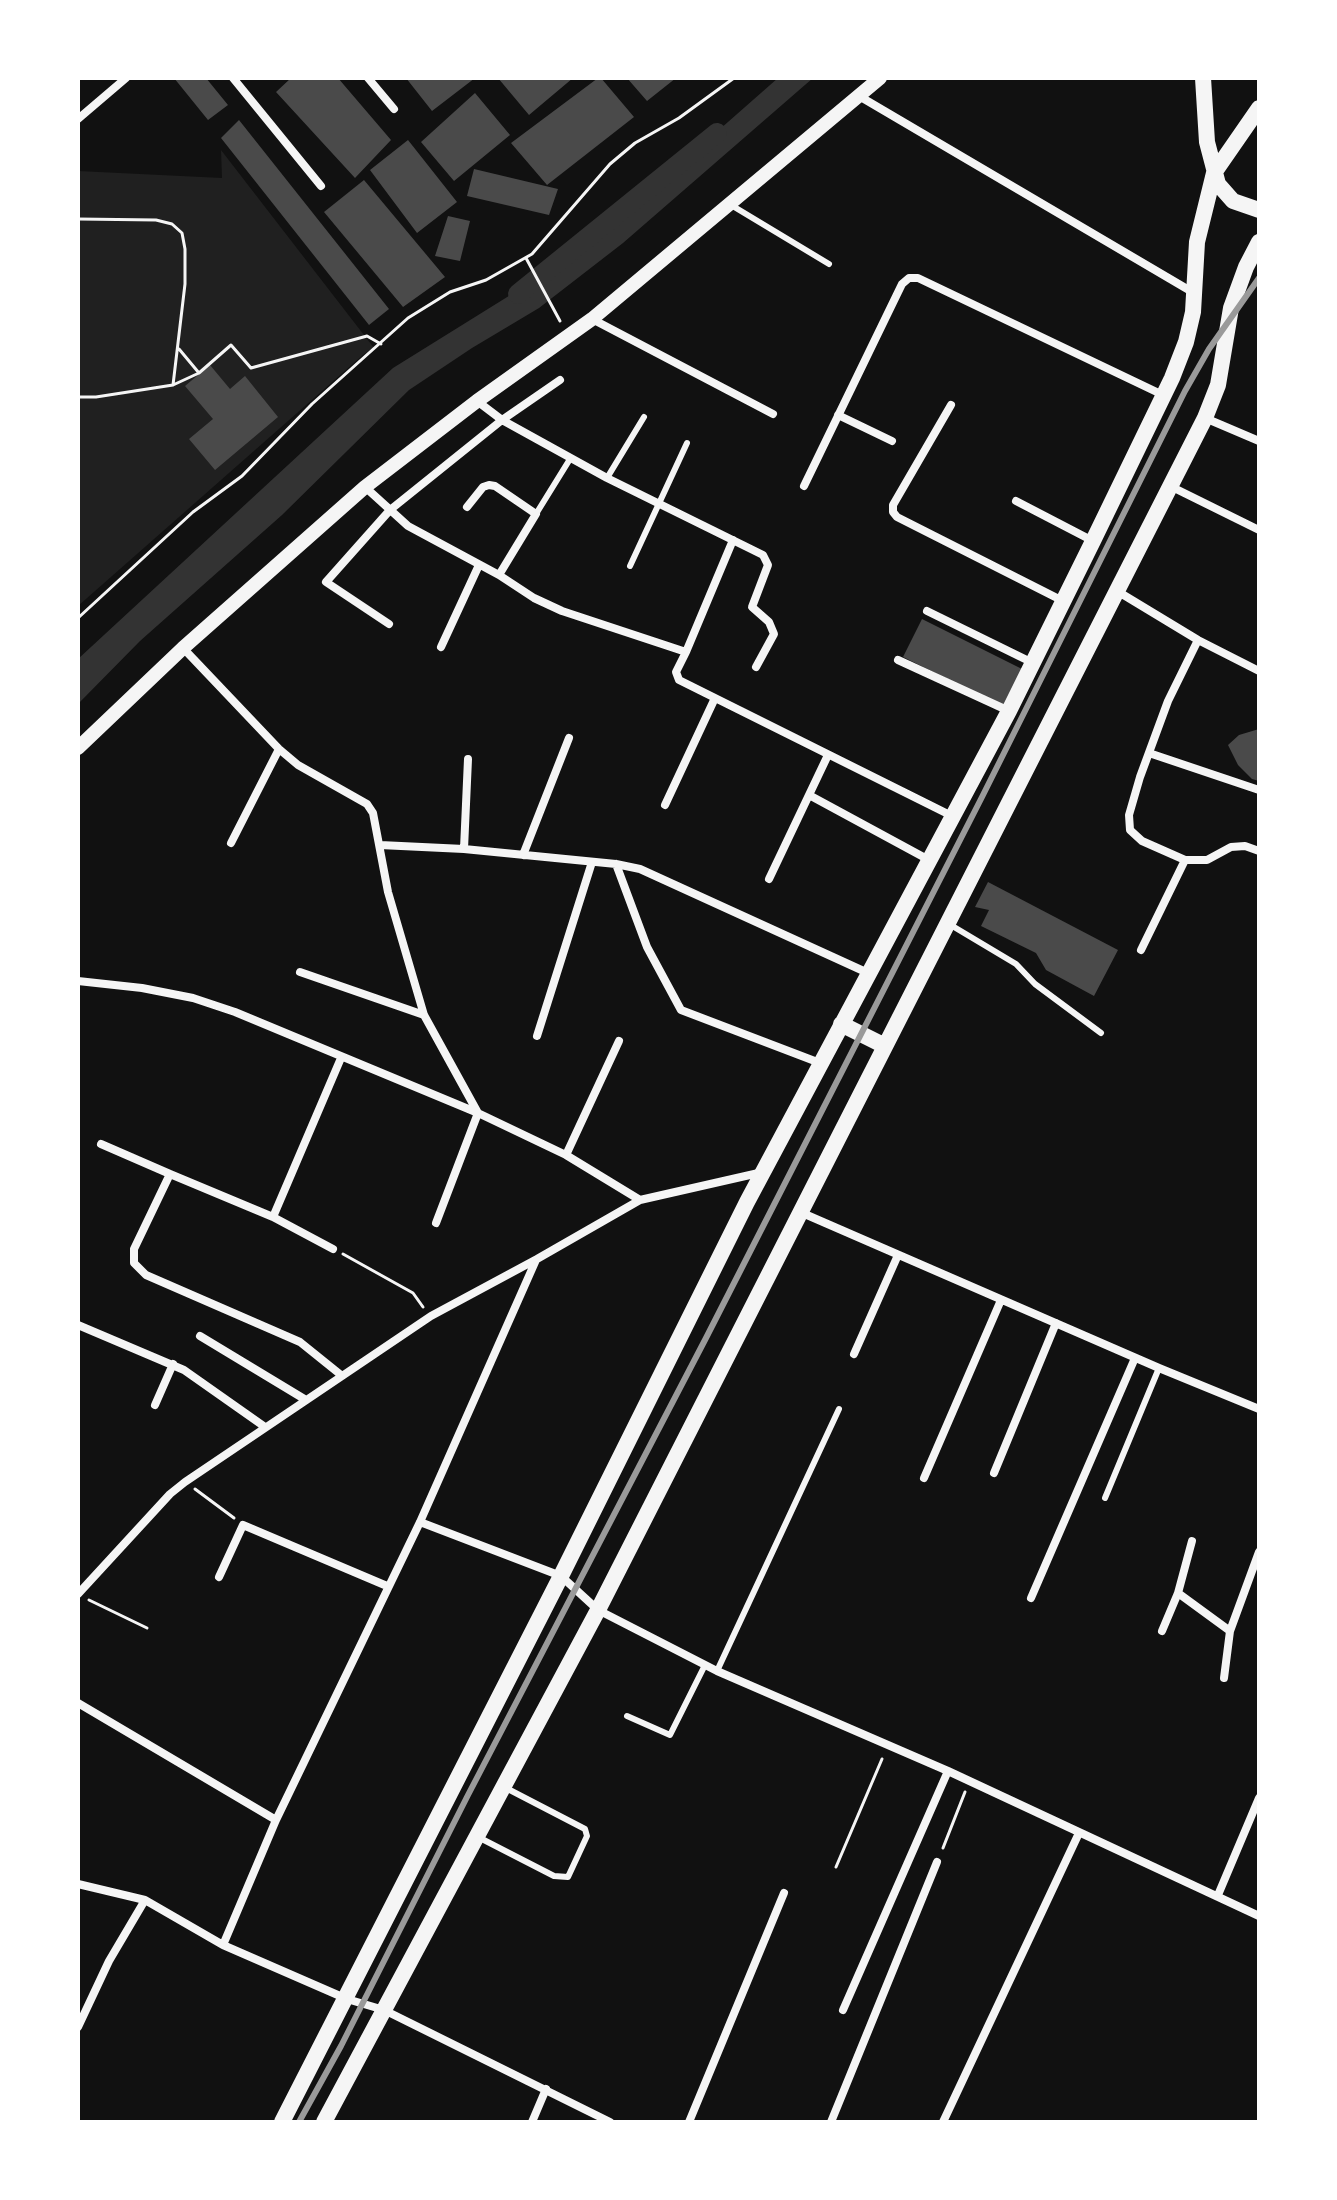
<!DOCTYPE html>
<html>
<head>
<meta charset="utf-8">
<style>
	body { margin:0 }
	#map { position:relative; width:1337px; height:2200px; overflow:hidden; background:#111; font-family:"Archivo Narrow",sans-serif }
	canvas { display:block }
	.frame { position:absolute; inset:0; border:80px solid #fff; pointer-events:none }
</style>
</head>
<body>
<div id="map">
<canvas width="1337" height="2200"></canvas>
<div class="frame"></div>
</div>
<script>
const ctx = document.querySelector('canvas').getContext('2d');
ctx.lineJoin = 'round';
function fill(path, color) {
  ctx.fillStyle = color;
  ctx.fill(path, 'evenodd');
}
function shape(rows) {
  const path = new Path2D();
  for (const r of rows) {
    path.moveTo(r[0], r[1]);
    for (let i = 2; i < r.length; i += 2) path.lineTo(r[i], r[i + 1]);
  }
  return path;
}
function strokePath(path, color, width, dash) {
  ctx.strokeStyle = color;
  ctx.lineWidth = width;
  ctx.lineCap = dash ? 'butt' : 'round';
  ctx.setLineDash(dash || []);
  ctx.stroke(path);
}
fill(shape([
	[221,150,374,348,364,354,78,606,78,171,222,178]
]), '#202020');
fill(shape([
	[778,78,813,78,623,243,539,308,472,348,409,390,282,515,140,641,78,704,78,659,393,368,549,271,612,224]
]), '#333');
strokePath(shape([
	[518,294,717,133]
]), '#333', 20);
fill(shape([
	[174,78,206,78,228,105,208,120],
	[291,78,338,78,391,140,355,178,276,92],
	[406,78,475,78,432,111],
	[498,78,573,78,529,115],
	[598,78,601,78,634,117,547,185,511,143],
	[627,78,676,78,647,101],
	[475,93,510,135,454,181,421,142],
	[239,120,389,309,369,325,221,138],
	[408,140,457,202,417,233,370,170],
	[474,169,558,189,549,215,467,196],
	[364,180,445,277,403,307,324,212],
	[448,216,470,221,460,261,435,256],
	[210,365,230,389,245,376,278,417,215,470,189,439,213,419,185,386],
	[922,619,1026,671,1007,708,903,657],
	[1259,729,1259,781,1252,779,1238,765,1228,745,1239,735],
	[988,882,1118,950,1094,996,1046,970,1036,953,981,926,989,910,975,907]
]), '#4a4a4a');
strokePath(shape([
	[78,219,156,220,172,224,182,233,185,249,185,284,173,385],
	[526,258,560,321],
	[179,349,199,373],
	[78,397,96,397,173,385,199,373,231,345,251,368,367,336,381,344],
	[78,618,193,512,242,476,312,404,408,318,450,292,486,280,532,254,610,164,635,143,679,118,734,78],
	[343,1254,413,1293,423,1307],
	[195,1489,234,1518],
	[89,1600,147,1628],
	[943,1848,965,1792],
	[836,1867,882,1759]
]), '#f5f5f5', 3);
strokePath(shape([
	[731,205,829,264],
	[607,478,644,417],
	[536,514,570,459],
	[630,566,687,443],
	[949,924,1016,964,1035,984,1101,1033],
	[1105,1498,1159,1368],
	[717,1671,839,1409],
	[627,1716,670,1735,705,1665],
	[478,1837,554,1876,568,1877,587,1836,585,1829,504,1787]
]), '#f5f5f5', 6);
strokePath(shape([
	[233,78,321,186],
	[368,78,394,109],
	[859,96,1194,293],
	[78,119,126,78],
	[592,319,773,414],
	[477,401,502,420,607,478,763,555,768,565,752,607,769,622,774,634,756,667],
	[951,405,893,505,893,512,897,517,1063,601],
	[838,415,892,441],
	[1205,418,1259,441],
	[804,486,902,284,909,278,918,278,1163,395],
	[1170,486,1259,530],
	[365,487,408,526,499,575,534,598,562,611,686,652,676,672,679,680,952,816],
	[1016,501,1093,541],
	[467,507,483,487,489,485,495,486,536,514,499,575],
	[1117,591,1198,640,1259,671],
	[927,611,1033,663],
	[389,624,326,582,390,510,502,420,560,380],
	[1198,640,1168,701,1140,777,1129,815,1130,830,1142,841,1185,860,1207,860,1231,847,1245,846,1259,851],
	[441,647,479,565],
	[183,648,279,749,298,765,367,804,373,813,388,892,424,1015,478,1113,436,1223],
	[686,652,733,540],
	[898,660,1009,711],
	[1149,753,1259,790],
	[809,795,929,860],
	[665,805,715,698],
	[231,843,279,749],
	[380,845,464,849,616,864,640,869,868,973],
	[464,849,468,759],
	[523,855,569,738],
	[616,864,647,947,681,1010,820,1063],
	[769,879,828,755],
	[1141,950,1185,860],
	[300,972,424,1015],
	[78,981,142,988,193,998,235,1012,478,1113,566,1155,640,1200],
	[537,1036,592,862],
	[101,1144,170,1174],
	[566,1155,619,1041],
	[800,1212,1159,1368,1259,1409],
	[273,1217,341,1058],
	[333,1249,273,1217,170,1174,134,1249,134,1263,146,1275,300,1342,341,1375],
	[78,1325,184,1370,265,1427],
	[200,1336,306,1400],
	[854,1354,898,1255],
	[155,1405,173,1364],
	[994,1473,1056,1323],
	[924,1478,1001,1300],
	[420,1522,561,1576,598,1610,717,1671,948,1771,1259,1916],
	[219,1577,243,1525,387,1586],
	[1178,1593,1230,1631],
	[78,1594,170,1494,185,1482,431,1316,537,1259,640,1200,763,1172],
	[1031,1598,1135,1358],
	[1162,1631,1178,1593,1192,1541],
	[1224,1678,1230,1631,1259,1552],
	[78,1703,276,1820],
	[78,1884,145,1900,223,1945,347,1999,384,2010,610,2122],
	[1218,1895,1259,1798],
	[223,1945,276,1820,420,1522,536,1260],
	[843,2010,948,1771],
	[78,2027,109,1961,145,1900],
	[532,2122,546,2089],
	[689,2122,784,1893],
	[831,2122,937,1862],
	[943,2122,1079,1833]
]), '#f5f5f5', 8);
strokePath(shape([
	[78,748,183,648,365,487,477,401,592,319,880,78]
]), '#f5f5f5', 14);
strokePath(shape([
	[1203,78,1207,142,1218,184,1233,201,1259,210],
	[841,1024,885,1046],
	[282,2122,561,1576,747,1202,1009,711,1093,541,1172,378,1186,342,1193,312,1197,242,1214,173,1259,108],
	[324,2122,598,1610,1205,418,1218,385,1231,308,1246,267,1259,242]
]), '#f5f5f5', 16);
strokePath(shape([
	[299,2122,341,2046,468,1795,706,1338,982,797,1185,391,1209,349,1259,278]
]), '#9a9a9a', 6);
</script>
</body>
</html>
